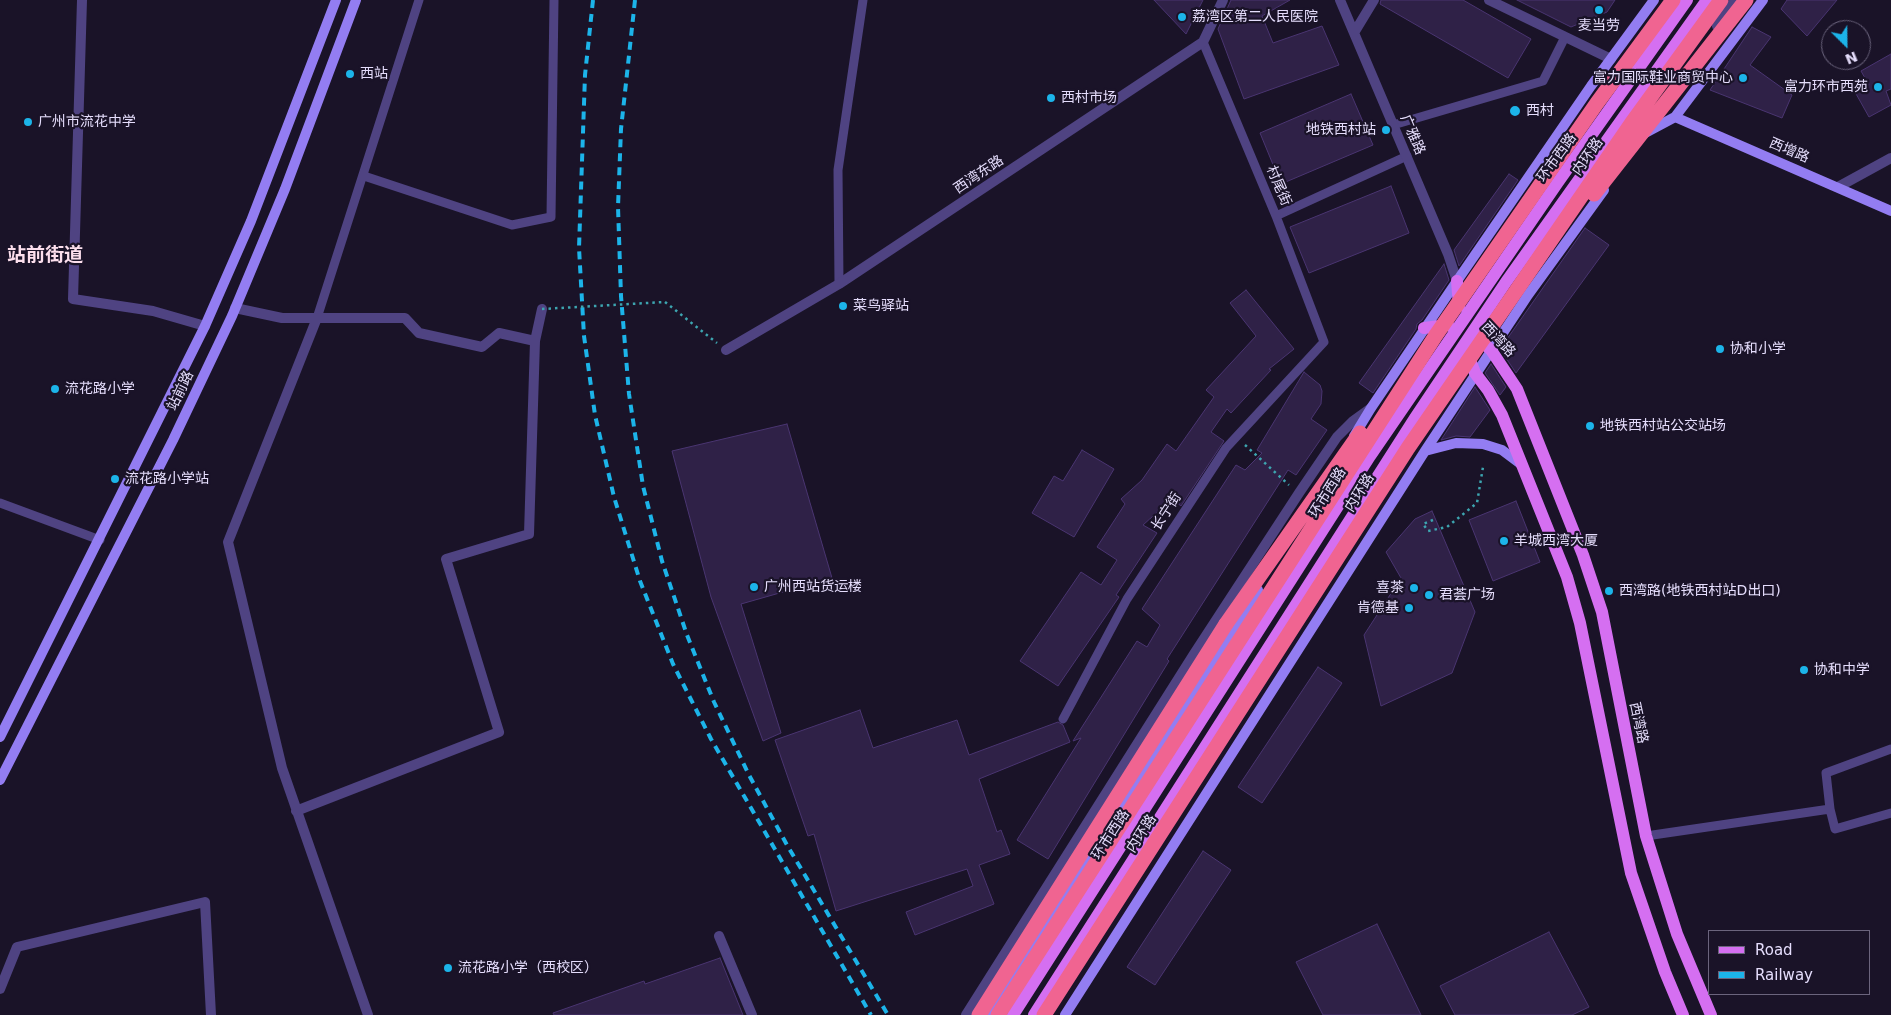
<!DOCTYPE html>
<html>
<head>
<meta charset="utf-8">
<style>
	body { margin:0 }
	#map { position:relative; width:1891px; height:1015px; overflow:hidden; background:#1a1328; font-family:"DejaVu Sans",sans-serif }
	canvas { display:block }
	.legend { position:absolute; left:1708px; top:930px; width:162px; height:65px; box-sizing:border-box; background:#1a1328; border:1px solid #6b647d; margin:0; padding:6px 9px; list-style:none; font-size:15px; color:#e5ddfc }
	.legend li { display:flex; align-items:center; gap:10px; height:25px }
	.legend b { width:25px; border:1px solid #6b647d }
	.north { position:absolute; left:1821px; top:20px; width:50px; height:50px; box-sizing:border-box; background:#1a1328; border:1px solid #6b647d; border-radius:50%; rotate:157deg; font-size:14px; font-weight:700; line-height:20px; text-align:center; color:#e5ddfc }
	.north::after { content:''; display:block; margin:auto; width:18px; height:22px; background:#1cb4e9; clip-path:polygon(50% 0,100% 100%,50% 72%,0 100%) }
</style>
</head>
<body>
<div id="map">
<canvas width="1891" height="1015"></canvas>
<ul class="legend">
<li><b style="height:6px;background:#d56ff1"></b>Road</li>
<li><b style="height:6px;background:#1cb4e9"></b>Railway</li>
</ul>
<div class="north">N</div>
</div>
<script>
const ctx = document.querySelector('canvas').getContext('2d');
ctx.lineJoin = 'round';
function fill(path, color) {
  ctx.fillStyle = color;
  ctx.fill(path, 'evenodd');
}
function shape(rows) {
  const path = new Path2D();
  for (const r of rows) {
    path.moveTo(r[0], r[1]);
    for (let i = 2; i < r.length; i += 2) path.lineTo(r[i], r[i + 1]);
  }
  return path;
}
function strokePath(path, color, width, dash) {
  ctx.strokeStyle = color;
  ctx.lineWidth = width;
  ctx.lineCap = dash ? 'butt' : 'round';
  ctx.setLineDash(dash || []);
  ctx.stroke(path);
}
function drawText(font, color, halo, rows, align = 'center') {
  ctx.font = font + ' "DejaVu Sans","Noto Sans SC",sans-serif';
  ctx.lineWidth = 4.5;
  ctx.setLineDash([]);
  ctx.textBaseline = 'middle';
  ctx.strokeStyle = halo;
  ctx.fillStyle = color;
  for (const [text, x, y, turn = 0] of rows) {
    ctx.save();
    ctx.translate(x, y);
    ctx.rotate((+turn || 0) * Math.PI / 180);
    ctx.textAlign = isNaN(turn) ? turn : align;
    if (halo) ctx.strokeText(text, 0, 0);
    ctx.fillText(text, 0, 0);
    ctx.restore();
  }
}
const building = shape([
	[1154,0,1203,0,1186,34,1154,0],
	[1231,0,1290,0,1262,16,1273,43,1322,26,1339,65,1244,99,1218,29,1231,0],
	[1381,0,1463,0,1531,39,1508,78,1380,4,1381,0],
	[1517,0,1615,0,1607,12,1571,27,1517,0],
	[1787,0,1837,0,1807,36,1781,9,1787,0],
	[1752,27,1771,37,1750,65,1792,95,1782,118,1710,90,1752,27],
	[1891,54,1891,89,1886,91,1891,105,1869,117,1855,92,1869,85,1861,71,1891,54],
	[1351,94,1373,145,1281,184,1260,133,1351,94],
	[1509,174,1518,180,1459,266,1454,250,1509,174],
	[1391,186,1409,233,1309,273,1290,227,1391,186],
	[1585,228,1609,245,1516,373,1500,349,1585,228],
	[1444,264,1449,280,1422,320,1417,324,1416,329,1373,393,1359,383,1444,264],
	[1246,290,1294,349,1269,369,1271,370,1231,413,1227,409,1211,432,1224,441,1181,506,1172,499,1143,525,1157,533,1116,595,1119,597,1058,686,1020,661,1081,572,1101,585,1117,560,1097,547,1125,504,1121,499,1142,480,1167,444,1176,451,1214,397,1206,390,1256,336,1230,303,1246,290],
	[1491,364,1506,387,1500,395,1485,373,1491,364],
	[1304,372,1320,385,1322,391,1321,404,1311,419,1327,430,1296,475,1288,470,1167,659,1169,661,1048,859,1017,840,1081,738,1073,741,1137,641,1147,647,1160,625,1142,609,1236,465,1245,470,1262,453,1257,450,1304,372],
	[1475,387,1490,410,1470,437,1456,436,1441,440,1475,387],
	[787,424,832,578,741,604,781,733,763,741,711,597,672,451,787,424],
	[1082,450,1114,469,1074,537,1032,513,1054,476,1063,481,1082,450],
	[1516,501,1540,562,1493,581,1469,520,1516,501],
	[1432,511,1475,612,1452,673,1381,706,1364,635,1401,578,1386,552,1415,519,1432,511],
	[1318,667,1342,683,1262,803,1238,787,1318,667],
	[860,710,873,748,957,720,969,755,1058,722,1063,725,1070,742,979,779,997,832,1001,830,1010,854,979,865,994,904,915,935,906,912,973,886,967,869,836,911,814,834,808,836,775,740,860,710],
	[1203,851,1231,870,1155,985,1127,967,1203,851],
	[1377,924,1421,1015,1323,1015,1296,962,1377,924],
	[1549,932,1589,1007,1572,1015,1455,1015,1440,986,1549,932],
	[720,958,743,1015,554,1015,553,1013,644,981,645,984,720,958]
]);
fill(building, '#2f2147');
strokePath(building, '#4a3571', 1);
strokePath(shape([
	[665,302,717,343],
	[1245,445,1289,485],
	[1433,520,1423,524,1428,531,1447,527,1477,503,1483,467]
]), '#3da5b0', 2.5, [2.5, 4]);
strokePath(shape([
	[1393,125,1543,81,1565,37],
	[364,176,512,225,551,217,554,0],
	[1276,216,1407,156],
	[839,284,838,170,863,0],
	[317,318,419,0],
	[0,503,100,540],
	[1063,719,1127,599,1226,448,1324,342,1276,216,1203,42],
	[1830,809,1826,773,1891,749],
	[1646,836,1830,809,1835,829,1891,813]
]), '#4f4382', 9);
strokePath(shape([
	[82,0,73,299,153,311,205,326],
	[1340,0,1448,254,1457,281],
	[1489,0,1611,59],
	[1717,26,1735,0],
	[1354,33,1374,0],
	[1838,187,1891,158],
	[235,308,282,318,405,318,419,333,482,347,499,333,535,341,542,309],
	[317,318,228,542,282,768,368,1015],
	[726,350,839,284,1203,42,1223,0],
	[296,811,499,732,446,559,529,534,535,341],
	[719,936,752,1015],
	[0,989,17,947,205,902,211,1015],
	[966,1015,1194,654,1299,493,1337,437,1353,421,1371,408]
]), '#4f4382', 10);
strokePath(shape([
	[1675,117,1891,211],
	[1645,133,1675,117,1763,0],
	[1354,436,1371,408,1457,281,1591,86,1654,0],
	[1425,451,1456,443,1483,444,1502,450,1522,465],
	[0,737,205,326,251,221,336,0],
	[0,780,173,440,232,316,285,189,356,0],
	[988,1015,1258,590],
	[1065,1015,1425,451,1528,295,1604,190]
]), '#937df2', 10);
strokePath(shape([
	[1457,281,1459,306],
	[1424,328,1448,325],
	[1474,335,1491,350,1517,389,1583,555,1602,612,1646,836,1677,934,1711,1015],
	[1467,352,1475,373,1488,390,1502,415,1567,577,1580,623,1631,873,1665,972,1683,1015],
	[1013,1015,1370,456,1558,182,1687,0],
	[1034,1015,1415,418,1506,282,1707,0]
]), '#d56ff1', 12);
strokePath(shape([
	[979,1015,1226,624]
]), '#f06491', 15);
strokePath(shape([
	[593,0,585,75,579,248,584,336,595,415,614,497,640,581,673,664,711,739,871,1015],
	[635,0,621,129,618,207,621,296,629,394,643,486,662,561,687,635,714,702,749,775,787,845,888,1015]
]), '#1cb4e9', 4, [8, 6]);
strokePath(shape([
	[542,309,665,302]
]), '#3da5b0', 2.5, [2.5, 4]);
strokePath(shape([
	[1594,194,1746,0],
	[1226,624,1360,433],
	[998,1015,1436,335,1597,103,1673,0],
	[1044,1015,1408,448,1631,124,1721,0]
]), '#f06491', 15);
for (const [x, y, r, color] of [
	[1599,10,5,"#1cb4e9"],
	[1182,17,5,"#1cb4e9"],
	[350,74,5,"#1cb4e9"],
	[1743,78,5,"#1cb4e9"],
	[1878,87,5,"#1cb4e9"],
	[1051,98,5,"#1cb4e9"],
	[1515,111,6,"#1cb4e9"],
	[28,122,5,"#1cb4e9"],
	[1386,130,5,"#1cb4e9"],
	[843,306,5,"#1cb4e9"],
	[1720,349,5,"#1cb4e9"],
	[55,389,5,"#1cb4e9"],
	[1590,426,5,"#1cb4e9"],
	[115,479,5,"#1cb4e9"],
	[1504,541,5,"#1cb4e9"],
	[754,587,5,"#1cb4e9"],
	[1414,588,5,"#1cb4e9"],
	[1609,591,5,"#1cb4e9"],
	[1429,595,5,"#1cb4e9"],
	[1409,608,5,"#1cb4e9"],
	[1804,670,5,"#1cb4e9"],
	[448,968,5,"#1cb4e9"]
]) {
  const dot = new Path2D();
  dot.arc(x, y, r, 0, 2 * Math.PI);
  ctx.fillStyle = color;
  ctx.fill(dot);
  strokePath(dot, '#1a1328', 2);
}
drawText('14px', '#e5ddfc', '#1a1328', [
	["荔湾区第二人民医院",1192,17],
	["麦当劳",1599,26,"center"],
	["西站",360,74],
	["富力国际鞋业商贸中心",1733,78,"right"],
	["富力环市西苑",1868,87,"right"],
	["西村市场",1061,98],
	["西村",1526,111],
	["广州市流花中学",38,122],
	["地铁西村站",1376,130,"right"],
	["菜鸟驿站",853,306],
	["协和小学",1730,349],
	["流花路小学",65,389],
	["地铁西村站公交站场",1600,426],
	["流花路小学站",125,479],
	["羊城西湾大厦",1514,541],
	["广州西站货运楼",764,587],
	["喜茶",1404,588,"right"],
	["西湾路(地铁西村站D出口)",1619,591],
	["君荟广场",1439,595],
	["肯德基",1399,608,"right"],
	["协和中学",1814,670],
	["流花路小学（西校区）",458,968]
], 'left');
drawText('14px', '#e5ddfc', '#1a1328', [
	["广雅路",1412,135,67],
	["西增路",1789,151,23],
	["内环路",1588,157,-55],
	["环市西路",1557,158,-54],
	["西湾东路",979,175,-34],
	["村尾街",1278,186,67],
	["西湾路",1498,340,47],
	["站前路",181,391,-64],
	["环市西路",1328,493,-58],
	["内环路",1360,493,-58],
	["长宁街",1167,512,-57],
	["西湾路",1638,723,78],
	["内环路",1142,834,-57],
	["环市西路",1111,835,-57]
]);
drawText('bold 19px', '#fcdfed', '#1a1328', [
	["站前街道",45,256]
]);
</script>
</body>
</html>
